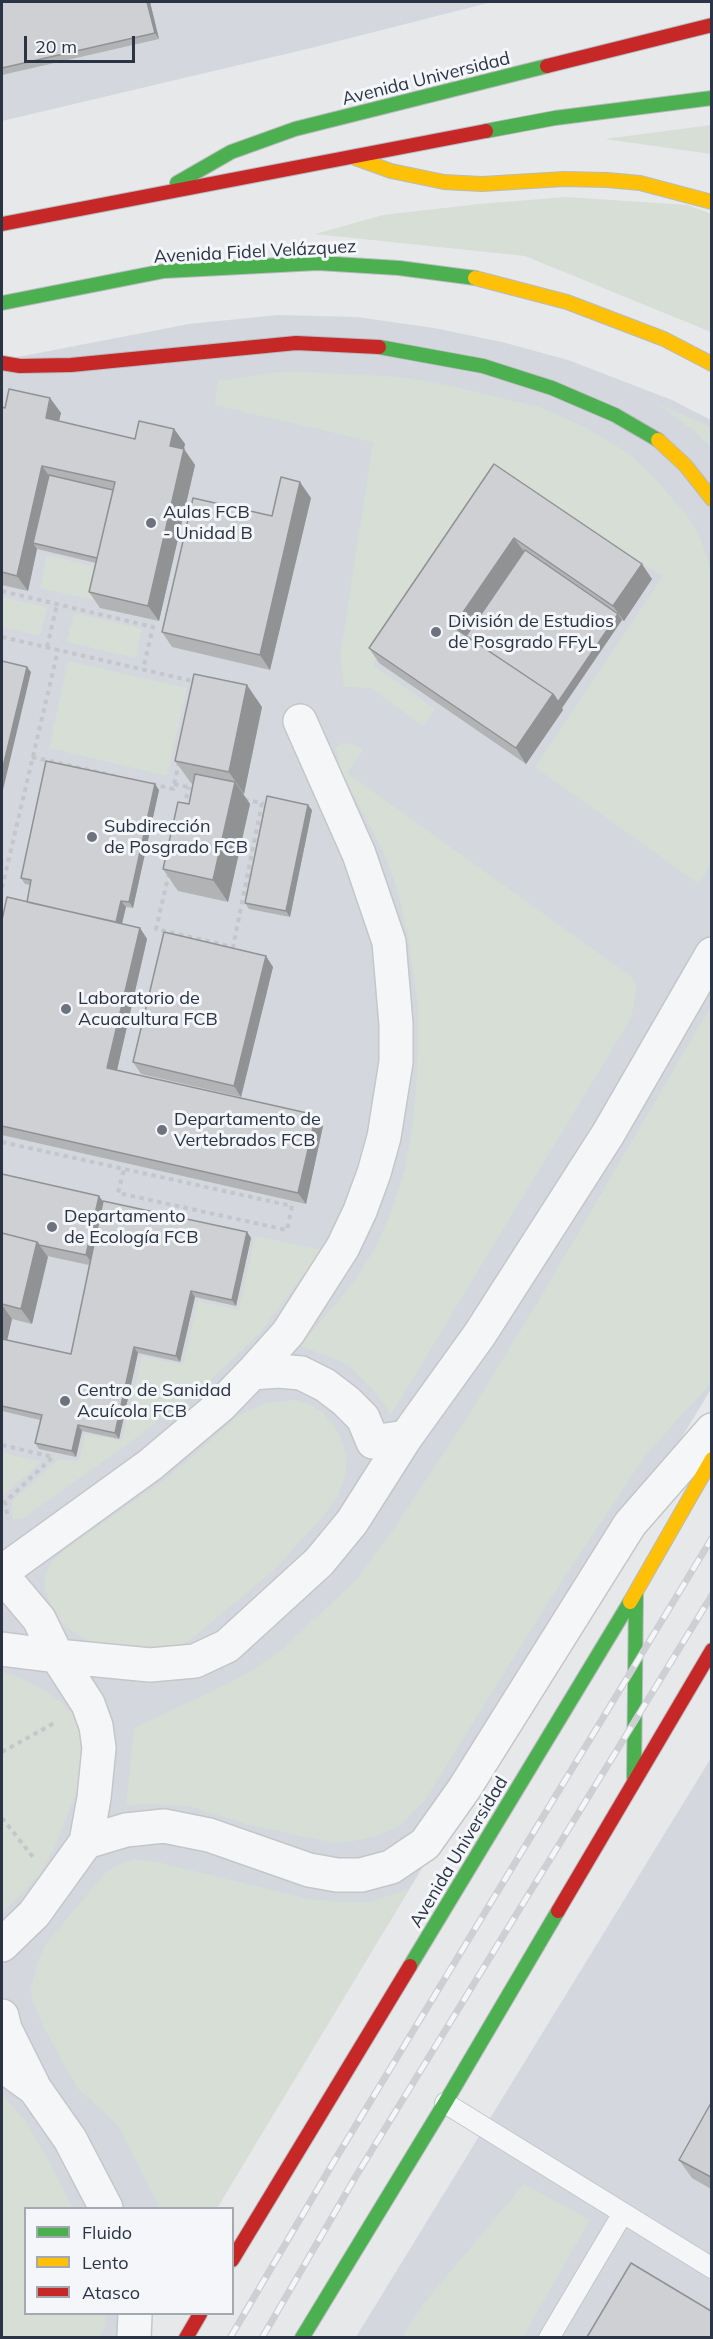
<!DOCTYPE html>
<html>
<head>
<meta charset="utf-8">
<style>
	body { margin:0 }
	#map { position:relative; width:713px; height:2339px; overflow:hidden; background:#e6e8ea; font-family:Mulish,sans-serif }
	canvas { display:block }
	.frame { position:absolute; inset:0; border:3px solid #2b3445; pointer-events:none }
	.legend { position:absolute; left:24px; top:2207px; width:210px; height:108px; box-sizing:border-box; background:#f4f6f9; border:2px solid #a4a8b1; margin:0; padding:8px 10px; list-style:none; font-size:18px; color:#2b3445 }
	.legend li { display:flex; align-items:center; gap:12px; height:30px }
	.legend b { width:30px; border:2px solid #a4a8b1 }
	.scale { position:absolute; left:24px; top:36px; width:111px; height:27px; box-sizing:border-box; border:3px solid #2b3445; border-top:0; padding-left:8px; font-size:18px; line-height:21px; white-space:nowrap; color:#2b3445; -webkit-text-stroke:4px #f4f6f9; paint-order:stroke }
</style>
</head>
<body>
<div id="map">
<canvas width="713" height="2339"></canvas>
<div class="frame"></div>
<ul class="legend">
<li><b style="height:8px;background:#4caf50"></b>Fluido</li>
<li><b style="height:8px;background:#ffc107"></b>Lento</li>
<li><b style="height:8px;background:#c62828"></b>Atasco</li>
</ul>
<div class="scale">20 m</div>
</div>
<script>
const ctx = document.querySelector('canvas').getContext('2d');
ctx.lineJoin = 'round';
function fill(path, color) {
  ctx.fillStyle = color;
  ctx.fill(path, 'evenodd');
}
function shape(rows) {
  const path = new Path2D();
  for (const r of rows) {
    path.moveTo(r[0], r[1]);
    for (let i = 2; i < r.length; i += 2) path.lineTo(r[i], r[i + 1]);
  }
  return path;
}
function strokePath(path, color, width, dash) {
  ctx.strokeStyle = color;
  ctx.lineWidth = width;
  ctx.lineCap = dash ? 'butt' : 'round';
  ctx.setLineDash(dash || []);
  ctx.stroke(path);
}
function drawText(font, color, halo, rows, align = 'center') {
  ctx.font = font + ' Mulish,sans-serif';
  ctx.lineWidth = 6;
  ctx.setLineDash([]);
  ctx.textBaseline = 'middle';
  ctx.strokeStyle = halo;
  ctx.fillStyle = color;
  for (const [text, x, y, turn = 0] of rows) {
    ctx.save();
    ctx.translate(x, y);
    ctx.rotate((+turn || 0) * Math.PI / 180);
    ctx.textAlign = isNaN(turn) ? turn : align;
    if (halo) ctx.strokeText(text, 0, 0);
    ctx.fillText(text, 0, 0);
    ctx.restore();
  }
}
fill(shape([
	[2,2,492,2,311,48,2,121],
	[278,315,357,317,434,328,502,342,568,360,672,400,711,420,711,1389,217,2208,26,2208,26,2314,153,2314,138,2337,2,2338,2,360,189,324],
	[711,1758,711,2337,356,2337]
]), '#d4d7dd');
fill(shape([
	[711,125,711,154,605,139],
	[566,197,688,205,711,214,711,332,525,256,315,234,383,215,479,204],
	[286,371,400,377,447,385,539,407,585,427,628,453,649,472,685,513,700,537,711,570,712,863,699,884,535,767,663,576,501,471,373,665,435,709,423,726,371,688,344,687,340,657,373,442,215,405,218,381],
	[658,404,711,427,711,448,694,431],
	[47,555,100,568,93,600,40,588],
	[2,597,47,607,40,636,2,627],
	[74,613,142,629,135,658,67,642],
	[68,661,187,688,167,776,49,748],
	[342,743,356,745,363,750,347,773,632,977,637,988,631,1018,391,1415,376,1393,354,1371,341,1361,300,1346,353,1283,377,1245,393,1206,405,1169,413,1122,417,1075,418,1008,408,938,398,893,388,863,374,833,340,770,336,747],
	[711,1006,711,1383,645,1456,549,1601,425,1800,401,1825,377,1836,354,1841,335,1843,249,1825,189,1806,147,1804,126,1806,134,1728,225,1685,251,1671,281,1650,355,1581,393,1530,463,1424,539,1300],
	[255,1236,323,1250,260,1333,206,1384,135,1439,22,1519,13,1519,12,1501,59,1459,79,1461,85,1434,122,1441,142,1356,183,1365,198,1301,239,1310],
	[295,1400,309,1404,322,1412,332,1423,341,1438,347,1458,345,1476,339,1494,322,1518,272,1572,190,1640,178,1646,132,1648,106,1644,89,1641,64,1626,49,1601,45,1589,45,1575,51,1562,66,1549,171,1475,239,1415,266,1403],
	[2,1452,41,1462,2,1497],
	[2,1672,14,1675,44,1690,61,1702,77,1719,81,1735,82,1764,77,1791,54,1849,39,1875,2,1914],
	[134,1859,157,1862,309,1899,340,1902,370,1902,409,1889,217,2208,155,2208,158,2204,118,2125,78,2089,44,2028,32,1998,31,1989,38,1961,45,1945,104,1874,117,1865],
	[2,2095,25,2120,50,2163,73,2208,26,2208,26,2314,106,2314,105,2323,100,2337,2,2337],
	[524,2184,590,2220,523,2337,402,2337,423,2304]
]), '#d6ded6');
const lane = shape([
	[445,2103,712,2268],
	[549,2338,623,2213]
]);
const street = shape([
	[252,1373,278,1371,301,1373,325,1385,346,1401,363,1418,373,1442,406,1437],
	[2,1572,150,1465,220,1406,252,1373,288,1333,343,1247,360,1211,374,1173,384,1137,396,1062,396,1024,389,942,359,854,300,721],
	[2,1575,39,1619,57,1656,150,1665,195,1661,227,1646,319,1562,352,1522,406,1437,480,1334,608,1134,712,954],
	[2,1649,57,1656,88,1704,96,1726,99,1748,94,1798,86,1842,34,1914,2,1945],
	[86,1842,126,1830,164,1826,209,1835,309,1870,337,1875,361,1875,391,1867,425,1844,464,1789,630,1524,712,1430],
	[2,2016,5,2029,33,2085],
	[2,2065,35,2089,70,2139,106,2208],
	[134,2338,135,2314]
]);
const fast = shape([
	[486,131,555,118,712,98],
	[177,183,231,152,295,129,547,66],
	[2,303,164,271,318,263,399,268,475,278],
	[379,347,483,366,552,388,615,415,658,440],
	[634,1778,636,1593],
	[410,1966,630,1602],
	[302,2338,445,2103,558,1911]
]);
const slow = shape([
	[355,158,391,171,444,182,482,184,564,179,607,180,640,183,712,202],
	[475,278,567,302,664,339,712,364],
	[658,440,685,465,712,499],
	[630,1602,712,1459]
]);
const jam = shape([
	[547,66,712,25],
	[2,224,486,131],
	[2,363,20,366,71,365,296,343,379,347],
	[558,1911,712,1650],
	[232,2260,410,1966],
	[186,2338,200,2314]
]);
strokePath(lane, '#c4c6c8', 22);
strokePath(street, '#c4c6c8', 36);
strokePath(fast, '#b8bbbf', 16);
strokePath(slow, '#b8bbbf', 16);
strokePath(jam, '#b8bbbf', 16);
strokePath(shape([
	[2,591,153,627,143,669],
	[2,637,197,682],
	[47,647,57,604],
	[32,757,115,776],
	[152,784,173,789,179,762],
	[174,784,197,789],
	[184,807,189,787],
	[169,873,156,929,233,947,262,803,242,799],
	[2,888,58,650],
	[2,1142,292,1206,287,1230,118,1193,124,1169],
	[2,1445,53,1457,5,1502,8,1519],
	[2,1752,56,1722],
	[2,1818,33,1857]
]), '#c5c6ca', 4, [4.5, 4.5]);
strokePath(lane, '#f5f6f7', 20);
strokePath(street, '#f5f6f7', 33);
strokePath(fast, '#4caf50', 14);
strokePath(slow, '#ffc107', 14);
strokePath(jam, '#c62828', 14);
const rail = shape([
	[230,2338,333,2163,712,1538],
	[262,2338,356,2176,712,1595]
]);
strokePath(rail, '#cecfd2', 7);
strokePath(rail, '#f4f6f9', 4.5, [14]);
fill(shape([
	[2,2,150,2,159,39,2,75],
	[50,398,61,413,59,421,135,439,174,429,185,444,184,449,195,465,159,621,100,608,89,592,96,563,37,549,28,591,2,585,2,407,5,408],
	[494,464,652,579,624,621,622,620,562,708,563,710,526,764,379,663,369,648],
	[311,498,270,670,172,647,162,632],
	[262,707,244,794,243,794,250,804,228,902,178,891,163,869,189,804,193,784,191,783,175,761],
	[159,790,133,908,126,907,122,924,140,928,147,939,117,1070,323,1126,306,1204,2,1135,2,920,27,902,30,885,25,884,21,878],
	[312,810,290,917,249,909,245,903],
	[273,967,241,1097,141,1074,133,1062],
	[2,1174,103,1201,247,1232,251,1238,236,1306,195,1297,180,1362,138,1353,119,1439,82,1431,76,1457,39,1449,35,1443,40,1420,2,1411],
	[47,1256,89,1265,71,1354,7,1340,12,1319,32,1324],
	[711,2103,711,2189,692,2178,679,2160]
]), '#b1b3b5');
fill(shape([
	[147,2,150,2,159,39,155,33],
	[50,398,61,413,56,433,46,418],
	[174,429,185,444,181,461,170,446],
	[184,449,195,465,159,621,148,606],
	[42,466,53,481,33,543,37,549,28,591,17,576],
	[300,482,311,498,270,670,260,655],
	[514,538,525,553,464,643,453,627],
	[642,564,652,579,624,621,613,606],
	[618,614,622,620,562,708,563,710,526,764,516,748,553,694],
	[27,667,31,672,2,794,2,771],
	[247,685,262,707,244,794,229,772],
	[235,782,250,804,228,902,213,880],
	[155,784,159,790,133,908,129,902],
	[308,805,312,810,290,917,286,911],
	[121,901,126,907,120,931,116,925],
	[140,928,147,939,115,1079,107,1068],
	[266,956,273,967,241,1097,234,1086],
	[316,1115,323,1126,306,1204,298,1193],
	[99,1196,107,1207,94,1266,86,1255],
	[247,1232,251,1238,236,1306,232,1300],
	[37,1242,48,1257,32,1324,21,1309],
	[191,1291,195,1297,180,1362,176,1356],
	[4,1308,12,1319,2,1363,2,1318],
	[134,1347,138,1353,119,1439,115,1433],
	[78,1425,82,1431,76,1457,72,1451]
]), '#909294');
const building = shape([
	[2,2,147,2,155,33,2,68,2,2],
	[9,389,50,398,46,418,135,439,139,421,174,429,170,446,184,449,148,606,89,592,115,482,42,466,17,576,2,572,2,407,5,408,9,389],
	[494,464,642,564,613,606,514,538,453,627,553,694,516,748,369,648,494,464],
	[49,475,113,490,97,558,33,543,49,475],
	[281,477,300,482,260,655,162,632,193,498,272,516,281,477],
	[525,550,618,614,558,702,553,694,466,636,525,550],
	[2,661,27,667,2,771,2,661],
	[194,674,247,685,229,772,175,761,194,674],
	[46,761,155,784,129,902,121,901,116,922,27,902,31,880,21,878,46,761],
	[195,774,235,782,213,880,163,869,178,802,189,804,195,774],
	[267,796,308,805,286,911,245,903,267,796],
	[7,897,140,928,107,1068,316,1115,298,1193,2,1126,2,920,7,897],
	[164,932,266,956,234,1086,133,1062,164,932],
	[2,1174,99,1196,86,1255,39,1245,37,1242,2,1233,2,1174],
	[103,1201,247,1232,232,1300,191,1291,176,1356,134,1347,115,1433,78,1425,72,1451,35,1443,42,1415,2,1406,2,1339,71,1354,103,1201],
	[2,1233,37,1242,21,1309,2,1304,2,1233],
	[2,1308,4,1308,2,1318,2,1308],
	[711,2103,711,2177,679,2160,711,2103],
	[631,2263,711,2311,711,2337,587,2337,631,2263]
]);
fill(building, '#ced0d3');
strokePath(building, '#909294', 1.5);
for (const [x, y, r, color] of [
	[151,523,6,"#6c737f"],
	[436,632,6,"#6c737f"],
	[92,837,6,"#6c737f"],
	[66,1009,6,"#6c737f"],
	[162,1130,6,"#6c737f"],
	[52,1227,6,"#6c737f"],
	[65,1401,6,"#6c737f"]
]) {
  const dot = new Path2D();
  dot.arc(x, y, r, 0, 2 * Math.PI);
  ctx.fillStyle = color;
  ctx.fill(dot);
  strokePath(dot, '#f4f6f9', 2);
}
drawText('18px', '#2b3445', '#f4f6f9', [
	["Avenida Universidad",426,79,-14],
	["Avenida Fidel Velázquez",255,252,-3],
	["Avenida Universidad",459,1852,-59]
]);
drawText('18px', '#2b3445', '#f4f6f9', [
	["Aulas FCB",163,513],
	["- Unidad B",163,534],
	["División de Estudios",448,622],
	["de Posgrado FFyL",448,643],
	["Subdirección",104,827],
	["de Posgrado FCB",104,848],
	["Laboratorio de",78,999],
	["Acuacultura FCB",78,1020],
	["Departamento de",174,1120],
	["Vertebrados FCB",174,1141],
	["Departamento",64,1217],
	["de Ecología FCB",64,1238],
	["Centro de Sanidad",77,1391],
	["Acuícola FCB",77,1412]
], 'left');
</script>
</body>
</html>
